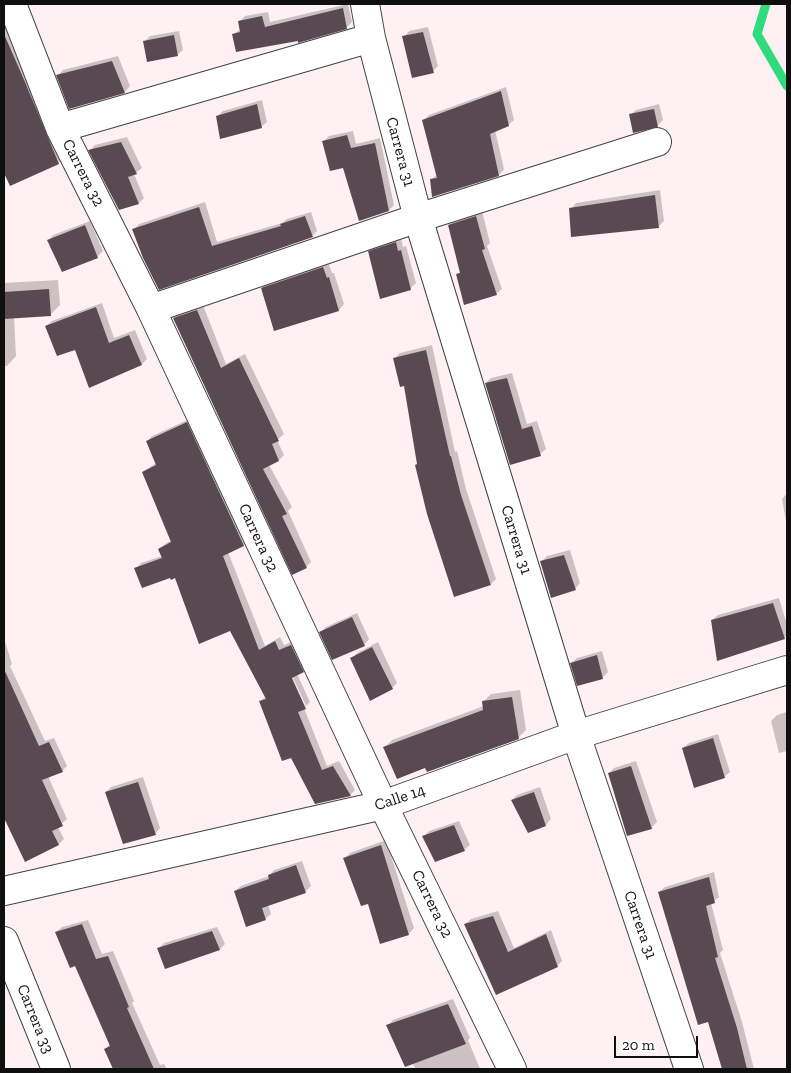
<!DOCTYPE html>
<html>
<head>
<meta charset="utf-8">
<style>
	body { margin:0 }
	#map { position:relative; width:791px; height:1073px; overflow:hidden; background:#fff1f3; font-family:"Zilla Slab",serif }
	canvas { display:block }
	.frame { position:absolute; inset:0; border:5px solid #0f0f0f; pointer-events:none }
	.scale { position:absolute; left:614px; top:1036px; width:84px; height:22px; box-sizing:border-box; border:2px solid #0f0f0f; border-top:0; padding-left:6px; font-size:15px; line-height:18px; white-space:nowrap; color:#0f0f0f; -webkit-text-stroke:4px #fff; paint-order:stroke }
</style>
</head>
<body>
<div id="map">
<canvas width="791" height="1073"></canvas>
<div class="frame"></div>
<div class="scale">20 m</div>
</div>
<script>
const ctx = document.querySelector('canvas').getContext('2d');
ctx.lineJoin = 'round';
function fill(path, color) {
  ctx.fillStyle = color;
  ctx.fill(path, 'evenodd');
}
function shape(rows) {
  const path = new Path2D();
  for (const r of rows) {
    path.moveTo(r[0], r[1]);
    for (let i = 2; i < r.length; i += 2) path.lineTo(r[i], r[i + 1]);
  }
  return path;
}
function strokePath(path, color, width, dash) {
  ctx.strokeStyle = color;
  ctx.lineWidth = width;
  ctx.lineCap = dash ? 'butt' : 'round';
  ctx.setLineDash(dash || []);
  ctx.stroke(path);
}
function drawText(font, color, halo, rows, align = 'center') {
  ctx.font = font + ' "Zilla Slab",serif';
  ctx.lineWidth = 5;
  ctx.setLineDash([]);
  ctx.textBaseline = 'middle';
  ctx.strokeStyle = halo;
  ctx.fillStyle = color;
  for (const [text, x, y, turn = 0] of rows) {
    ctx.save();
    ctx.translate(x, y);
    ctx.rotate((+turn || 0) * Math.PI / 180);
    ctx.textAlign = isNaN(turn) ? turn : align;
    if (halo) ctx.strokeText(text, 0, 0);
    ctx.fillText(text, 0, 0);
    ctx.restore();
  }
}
fill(shape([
	[348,4,352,22,346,28,299,39,234,34,241,29,240,21,245,16,268,12,270,22],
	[4,16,64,157,58,163,10,184,4,170],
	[428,27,438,66,433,71,404,37,409,31],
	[179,31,183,50,177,55,144,42,150,36],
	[118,56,130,86,125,92,70,107,58,75,63,70],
	[506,87,514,120,508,125,495,130,504,169,499,175,433,195,431,180,436,175,424,120,429,115],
	[262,100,267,122,261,127,217,116,223,111],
	[659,104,663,120,657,126,630,115,636,110],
	[353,131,356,144,380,138,394,205,389,210,344,166,323,142,329,136],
	[127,137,142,168,134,174,144,198,139,203,119,208,90,150,95,145],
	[660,190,664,221,658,227,571,209,576,203],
	[205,202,217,242,282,223,287,219,311,212,317,231,312,236,144,257,134,230,139,224],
	[482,211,490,243,487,246,502,289,496,294,457,275,461,271,449,225,455,220],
	[90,221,103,251,97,257,48,241,53,235],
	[401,238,403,247,406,246,416,283,411,288,381,297,370,252,375,246],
	[328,262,332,273,334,273,344,304,339,310,275,329,262,288,267,283],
	[58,280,60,305,50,315,14,317,16,356,7,366,4,366,4,283],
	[102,303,114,338,135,330,147,359,142,364,90,386,75,348,46,326,52,321],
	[203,305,226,364,245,354,284,434,277,440,284,455,279,460,269,465,292,507,288,511,311,562,306,567,174,318,179,313],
	[432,345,455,452,457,451,466,489,496,579,491,584,394,359,400,353],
	[512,373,527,424,537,421,546,449,540,454,486,383,491,378],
	[192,418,249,539,244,545,228,552,265,646,280,637,284,645,296,640,308,666,303,671,297,674,310,702,306,706,290,671,288,673,304,707,305,707,304,708,327,766,339,761,355,790,350,795,315,803,261,701,266,696,230,630,176,576,136,569,141,563,162,556,159,549,165,544,172,540,143,472,156,463,147,442,152,436],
	[787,493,787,521,786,521,782,499],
	[570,550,580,583,575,589,542,561,547,556],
	[779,598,787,625,787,636,784,638,712,620,718,615],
	[357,613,369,639,364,645,321,632,326,627],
	[4,638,12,664,10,666,45,741,54,738,67,766,62,771,48,776,67,819,58,827,64,839,59,844,26,861,4,815],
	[378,642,397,683,392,688,352,659,357,653],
	[602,651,608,672,603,677,578,685,572,663,577,658],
	[520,690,526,730,518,738,426,766,384,748,392,740,484,706,483,702,491,694],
	[787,712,787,751,779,753,771,721,777,715],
	[718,734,730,772,724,777,683,748,689,743],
	[636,761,657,822,651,828,609,773,614,768],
	[143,777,160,828,155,834,106,792,111,787],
	[540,787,551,819,546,825,528,831,512,800,517,795],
	[459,821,470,845,464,850,424,836,429,831],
	[386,840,414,928,409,934,381,942,369,902,345,858,350,853],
	[302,861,311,886,305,892,268,904,271,914,265,919,235,891,241,886,269,876,274,870],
	[714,872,719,897,711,903,723,950,720,953,742,1022,754,1069,723,1069,709,1020,659,892,665,887],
	[498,911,514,948,551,930,562,961,557,966,497,993,465,924,471,919],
	[88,920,102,954,113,951,134,1001,132,1003,160,1065,164,1064,167,1069,114,1069,106,1049,110,1044,76,964,56,932,62,927],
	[217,927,225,944,220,949,166,968,158,949,164,943],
	[453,999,470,1038,468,1040,480,1069,416,1069,388,1025,393,1020]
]), '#0003');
strokePath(shape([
	[766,4,757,34,787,86]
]), '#2fdb7c', 9);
fill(shape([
	[343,8,347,29,298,43,298,41,236,52,232,34,240,32,238,21,262,16,265,27],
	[423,32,434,73,412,78,402,36],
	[4,34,25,82,59,164,10,186,4,173],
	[174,35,178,56,147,62,143,41],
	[112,61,125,93,69,109,56,75],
	[501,91,509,126,490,134,499,176,432,197,430,179,437,178,422,120],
	[257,104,262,128,220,139,216,116],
	[654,109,658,127,633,133,629,114],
	[347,135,351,148,375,143,389,211,359,221,343,168,330,171,322,141],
	[121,142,137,174,128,177,139,204,119,210,88,150],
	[655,195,659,228,571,237,569,208],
	[199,207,212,246,281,226,280,224,305,216,313,237,159,290,143,258,132,229],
	[476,216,485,249,482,250,497,295,464,305,456,274,460,273,448,225],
	[85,225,98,258,62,272,47,240],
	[396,242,398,251,401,250,411,290,380,299,368,251],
	[323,267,327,278,329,277,339,311,274,331,261,288],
	[49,289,51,316,4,319,4,292],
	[96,307,109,343,129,335,142,365,89,388,75,350,57,356,45,326],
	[197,310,221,368,239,358,279,441,272,444,279,461,263,469,287,514,282,516,307,568,292,575,173,318],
	[426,350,450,456,451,456,461,495,491,585,454,597,427,514,415,465,417,464,404,386,400,387,393,358],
	[507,378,522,429,532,426,541,456,510,465,485,383],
	[187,422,244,546,223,556,259,650,275,641,279,650,291,645,304,672,292,678,306,709,298,712,322,770,333,766,351,796,315,804,291,758,282,761,259,701,266,699,230,631,199,644,175,578,171,580,170,578,142,588,134,568,162,558,158,549,171,542,142,472,156,465,146,441],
	[564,555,576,590,551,598,540,561],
	[773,603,785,639,717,661,711,620],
	[352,617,365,646,332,660,319,632],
	[372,647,393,689,370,701,350,658],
	[597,655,603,679,577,686,570,663],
	[4,669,39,746,49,742,63,772,42,780,63,826,52,831,59,845,25,862,4,818],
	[512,697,519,739,427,772,425,768,397,779,383,747,483,710,482,701],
	[713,738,725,778,694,788,682,748],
	[631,766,652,829,627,836,608,773],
	[138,782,156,835,123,844,105,792],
	[534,792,546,826,528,833,511,800],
	[454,825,465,851,435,862,422,836],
	[381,845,409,935,380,944,368,904,361,906,343,858],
	[296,865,306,893,262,908,266,920,246,927,234,891,269,879,268,875],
	[709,877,715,903,706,906,718,957,715,958,737,1028,747,1069,722,1069,708,1022,698,1025,658,892],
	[493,916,508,952,546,934,558,967,496,995,464,924],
	[82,924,96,959,108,956,129,1007,127,1008,154,1069,113,1069,104,1049,110,1046,75,966,70,968,55,932],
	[212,931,220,950,165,969,157,948],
	[448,1004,466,1044,405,1067,386,1025]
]), '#594a52');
const minor = shape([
	[12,4,60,128,151,309,383,805,512,1069],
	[365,4,371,38,418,218,576,735,689,1069],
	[60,128,371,38],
	[151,309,418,218,657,142],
	[4,891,383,805,576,735,787,670],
	[4,941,56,1069]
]);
strokePath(minor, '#424242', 30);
strokePath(minor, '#fff', 28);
drawText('16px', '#0f0f0f', '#fff', [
	["Carrera 31",400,152,75],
	["Carrera 32",83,173,63],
	["Carrera 32",258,538,65],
	["Carrera 31",516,540,73],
	["Calle 14",400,798,-18],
	["Carrera 32",432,904,64],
	["Carrera 31",640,925,71],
	["Carrera 33",35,1019,68]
]);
</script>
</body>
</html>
